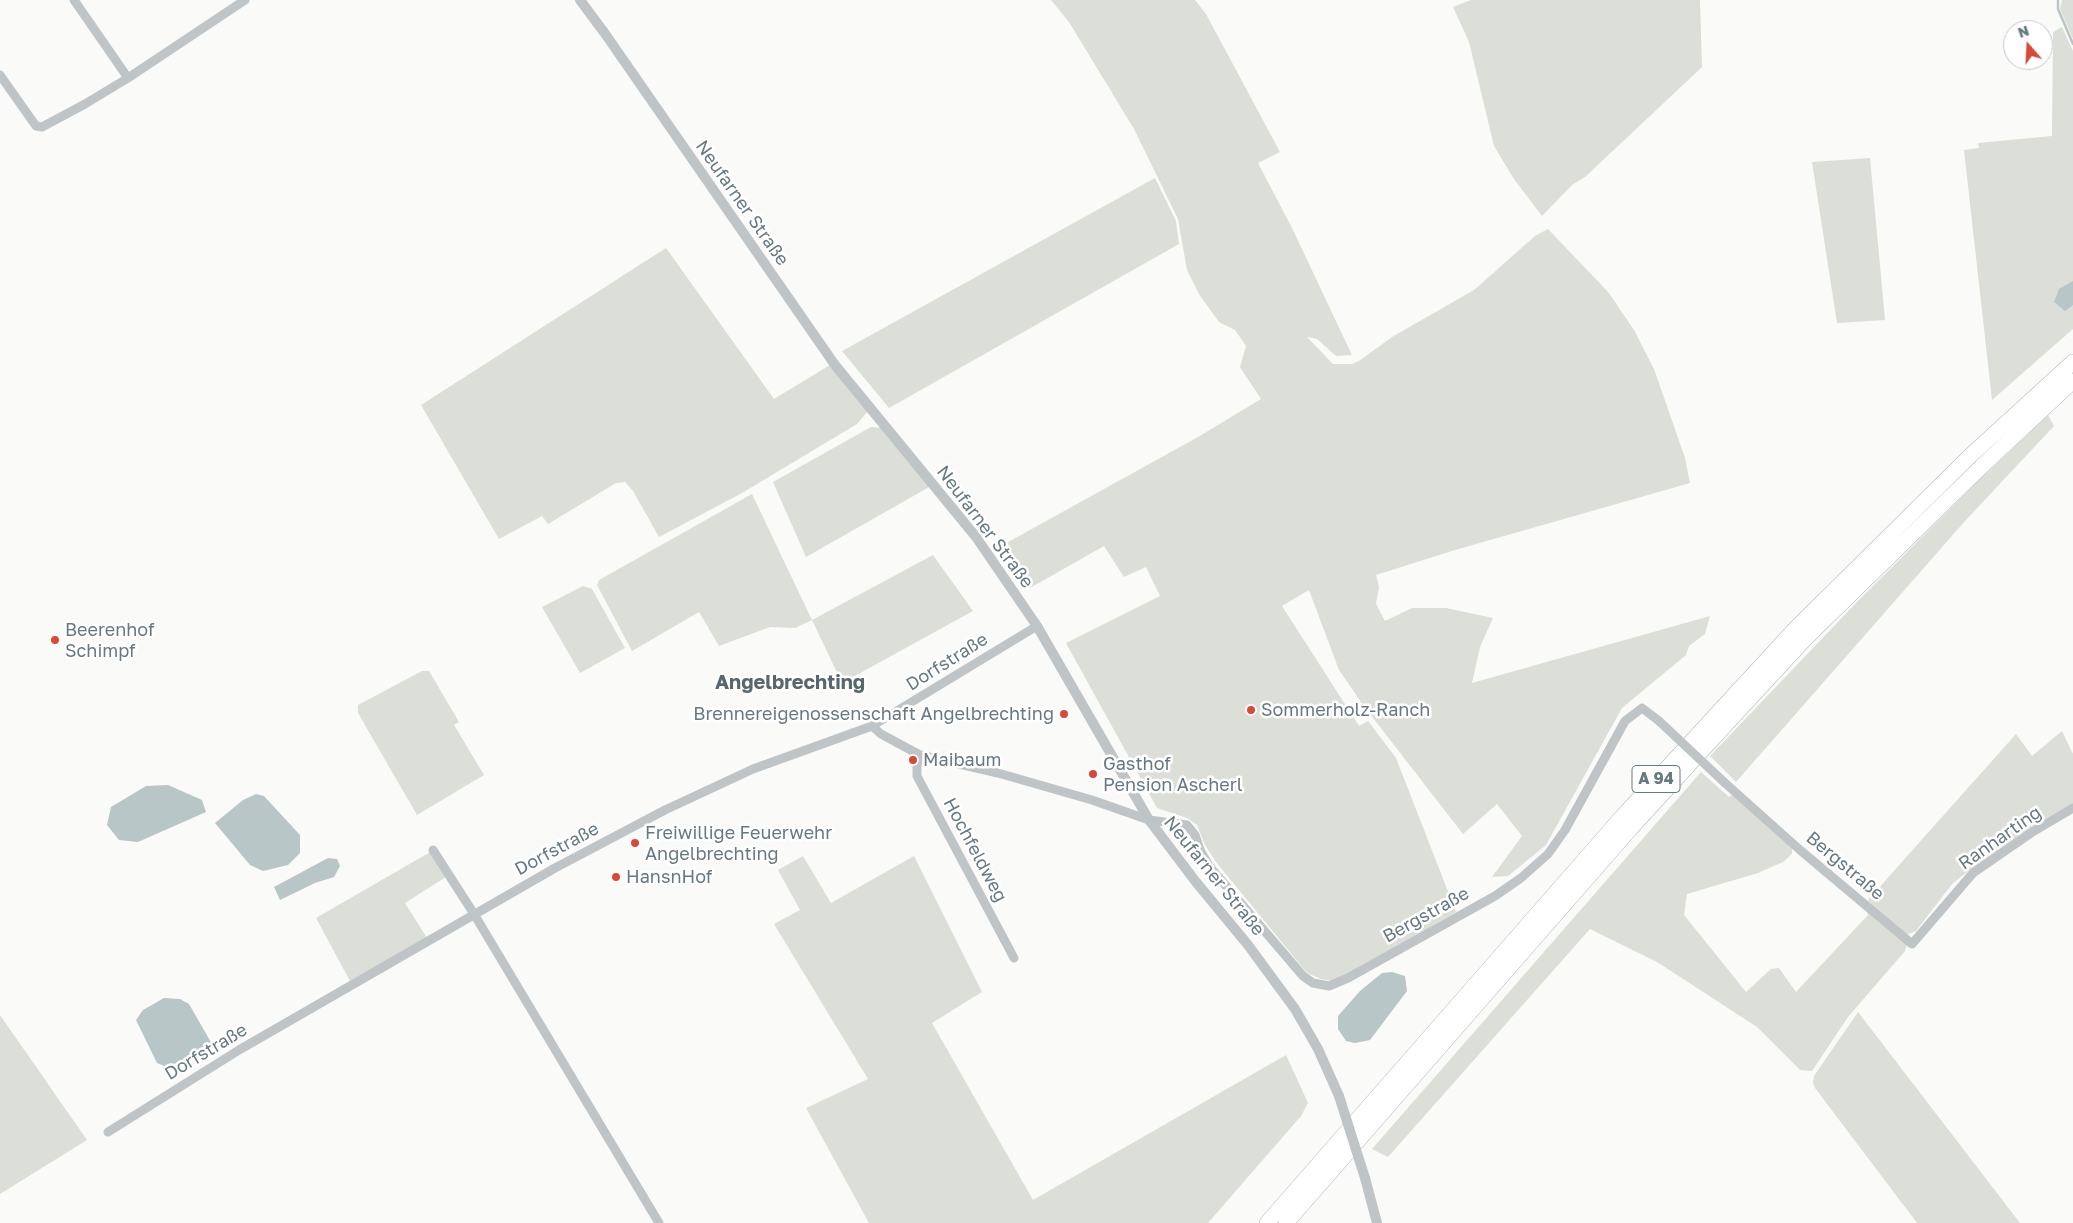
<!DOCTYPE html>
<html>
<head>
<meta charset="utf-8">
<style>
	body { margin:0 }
	#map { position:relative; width:2073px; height:1223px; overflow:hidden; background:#fafaf8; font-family:"Golos Text",sans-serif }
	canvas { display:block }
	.north { position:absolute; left:2003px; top:20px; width:50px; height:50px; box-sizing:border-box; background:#fff; border:1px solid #c2c9cd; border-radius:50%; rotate:341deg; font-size:14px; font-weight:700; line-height:20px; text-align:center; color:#667981 }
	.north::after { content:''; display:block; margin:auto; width:18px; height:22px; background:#d94939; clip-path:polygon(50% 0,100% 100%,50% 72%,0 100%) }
</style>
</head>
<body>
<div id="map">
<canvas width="2073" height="1223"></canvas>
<div class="north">N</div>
</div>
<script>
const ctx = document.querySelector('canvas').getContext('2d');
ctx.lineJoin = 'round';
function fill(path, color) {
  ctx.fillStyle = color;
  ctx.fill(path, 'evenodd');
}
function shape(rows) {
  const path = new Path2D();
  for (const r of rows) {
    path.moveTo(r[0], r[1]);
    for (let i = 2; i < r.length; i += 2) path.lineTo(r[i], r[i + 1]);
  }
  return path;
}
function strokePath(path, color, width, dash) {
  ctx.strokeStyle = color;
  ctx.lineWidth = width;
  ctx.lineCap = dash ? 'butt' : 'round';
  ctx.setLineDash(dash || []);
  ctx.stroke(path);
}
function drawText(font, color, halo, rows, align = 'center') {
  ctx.font = font + ' "Golos Text",sans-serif';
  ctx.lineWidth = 5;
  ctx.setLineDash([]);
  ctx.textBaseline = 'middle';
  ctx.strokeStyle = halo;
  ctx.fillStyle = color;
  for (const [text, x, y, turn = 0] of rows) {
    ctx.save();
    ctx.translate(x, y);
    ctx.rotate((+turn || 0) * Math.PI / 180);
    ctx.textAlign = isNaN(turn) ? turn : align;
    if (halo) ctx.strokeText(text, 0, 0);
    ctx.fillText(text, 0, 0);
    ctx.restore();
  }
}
fill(shape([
	[1051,0,1195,0,1206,14,1280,152,1258,163,1292,228,1352,355,1336,356,1317,339,1307,337,1333,364,1352,364,1359,361,1392,337,1474,290,1535,236,1548,229,1609,293,1634,330,1654,369,1685,458,1690,483,1455,550,1376,575,1379,587,1376,604,1385,621,1412,608,1446,608,1493,618,1480,647,1472,683,1710,616,1705,634,1689,646,1686,655,1622,708,1546,845,1508,876,1492,877,1522,836,1497,804,1463,834,1363,705,1339,670,1309,590,1282,606,1359,726,1368,721,1396,758,1456,912,1341,979,1331,981,1321,979,1307,973,1216,862,1205,845,1197,825,1187,818,1157,808,1066,643,1160,596,1146,567,1124,577,1104,546,1030,588,1001,546,1198,437,1261,399,1240,367,1246,346,1235,330,1219,322,1199,294,1187,270,1178,219,1134,129,1069,22],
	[1471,0,1700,0,1702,67,1585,177,1572,185,1542,216,1514,179,1494,146,1469,42,1453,7],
	[2062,0,2073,0,2073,39,2060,9],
	[2062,27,2073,51,2073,329,1992,400,1964,150,1979,148,1978,143,2052,136,2053,32],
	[1870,158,1885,320,1837,323,1812,162],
	[1155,178,1176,221,1179,244,889,408,842,351],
	[666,248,774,399,830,365,868,411,857,424,742,493,659,537,633,491,625,482,616,483,548,524,542,516,499,539,421,405],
	[2048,415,2054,426,1965,521,1736,782,1710,756,1856,603,1974,485],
	[871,427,883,428,931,486,806,557,773,482],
	[752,494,812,620,933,555,973,611,842,683,812,620,795,628,770,627,719,646,699,612,632,651,597,585,599,580],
	[583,586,592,589,625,648,580,673,542,607],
	[422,671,429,671,459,722,454,725,484,775,417,815,358,713,358,705],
	[2062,731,2073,754,2073,805,1971,869,1952,884,1916,931,1906,935,1892,926,1868,900,2016,734,2032,756],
	[1701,772,1729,797,1733,794,1792,845,1792,854,1783,862,1758,873,1687,894,1684,915,1746,992,1771,969,1779,968,1796,992,1868,915,1866,910,1907,944,1905,951,1848,1017,1812,1071,1800,1070,1757,1027,1657,962,1590,929,1388,1157,1372,1149],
	[432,851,446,877,405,903,427,938,350,981,316,918],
	[803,856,831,903,914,856,982,992,932,1023,1033,1200,1286,1055,1308,1103,1301,1116,1208,1223,869,1223,806,1108,868,1079,774,924,800,910,778,870],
	[1858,1012,2020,1223,1917,1223,1815,1088,1813,1083,1814,1076],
	[0,1015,87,1140,0,1194]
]), '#dbdfd7');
fill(shape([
	[2073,281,2073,305,2065,311,2054,302,2059,289],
	[168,785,202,800,206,812,138,842,119,840,107,825,111,807,146,786],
	[256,794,264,796,300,835,300,853,288,865,263,871,250,865,215,823,243,800],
	[328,858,337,859,340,866,334,877,315,883,280,900,274,887],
	[1392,972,1405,976,1407,991,1370,1040,1355,1043,1346,1041,1338,1029,1338,1016,1360,991,1382,973],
	[164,998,180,999,189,1004,212,1044,188,1058,167,1067,157,1063,136,1020,143,1010]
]), '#b8c6c8');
strokePath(shape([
	[2058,0,2058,9,2073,44]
]), '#b8c6c8', 2.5);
const motorway = shape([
	[1267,1223,1621,818,1796,628,1970,456,2073,362],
	[1286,1223,1631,828,1718,733,1805,639,1981,467,2073,381]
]);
strokePath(motorway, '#b5babc', 16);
strokePath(shape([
	[0,75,36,126,42,127,85,104,128,78,74,0],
	[128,78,245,0],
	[872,726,881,734,920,755,998,773,1092,800,1149,820,1187,825,1195,835,1200,850,1209,866,1303,976,1313,983,1329,986,1348,978,1495,896,1521,878,1548,854,1565,830,1625,721,1642,708,1659,721],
	[920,755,917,764,917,776,1014,958],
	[1725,783,1800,850,1912,944,1973,873,2031,833,2073,808],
	[433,850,474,914,659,1223],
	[108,1132,239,1050,555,868,665,810,753,769,872,726,1037,626]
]), '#bfc5c7', 9);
strokePath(shape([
	[580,0,606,35,835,365,976,537,1037,626,1149,820,1196,882,1248,945,1295,1009,1318,1049,1339,1096],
	[1365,1178,1377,1223]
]), '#bfc5c7', 10);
strokePath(motorway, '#fff', 15);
strokePath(shape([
	[1659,721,1725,783]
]), '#bfc5c7', 9);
strokePath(shape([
	[1339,1096,1365,1178]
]), '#bfc5c7', 10);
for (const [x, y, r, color] of [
	[55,640,5,"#d94939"],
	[1251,710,5,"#d94939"],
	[1064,714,5,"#d94939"],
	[913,760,5,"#d94939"],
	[1093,774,5,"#d94939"],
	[635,843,5,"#d94939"],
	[616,877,5,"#d94939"]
]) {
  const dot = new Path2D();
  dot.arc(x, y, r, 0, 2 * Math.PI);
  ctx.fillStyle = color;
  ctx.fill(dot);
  strokePath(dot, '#fff', 2);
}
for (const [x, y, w] of [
	[1656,779,48]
]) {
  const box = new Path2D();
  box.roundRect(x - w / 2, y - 13.5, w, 27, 4);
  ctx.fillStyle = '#fff';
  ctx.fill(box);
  strokePath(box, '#667981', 1);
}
drawText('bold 16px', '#667981', null, [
	["A 94",1656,779]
]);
drawText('18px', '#667981', '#fff', [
	["Neufarner Straße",742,203,55],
	["Neufarner Straße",985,527,53],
	["Dorfstraße",947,662,-32],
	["Ranharting",2000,838,-35],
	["Dorfstraße",557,849,-28],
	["Hochfeldweg",975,850,62],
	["Bergstraße",1845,866,40],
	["Neufarner Straße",1214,876,51],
	["Bergstraße",1426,915,-29],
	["Dorfstraße",206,1052,-31]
]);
drawText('18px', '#667981', '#fff', [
	["Beerenhof",65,630],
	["Schimpf",65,651],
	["Sommerholz-Ranch",1261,710],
	["Brennereigenossenschaft Angelbrechting",1054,714,"right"],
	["Maibaum",923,760],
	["Gasthof",1103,764],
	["Pension Ascherl",1103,785],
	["Freiwillige Feuerwehr",645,833],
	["Angelbrechting",645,854],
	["HansnHof",626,877]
], 'left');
drawText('bold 20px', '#58666d', '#fff', [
	["Angelbrechting",790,683]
]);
</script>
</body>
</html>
